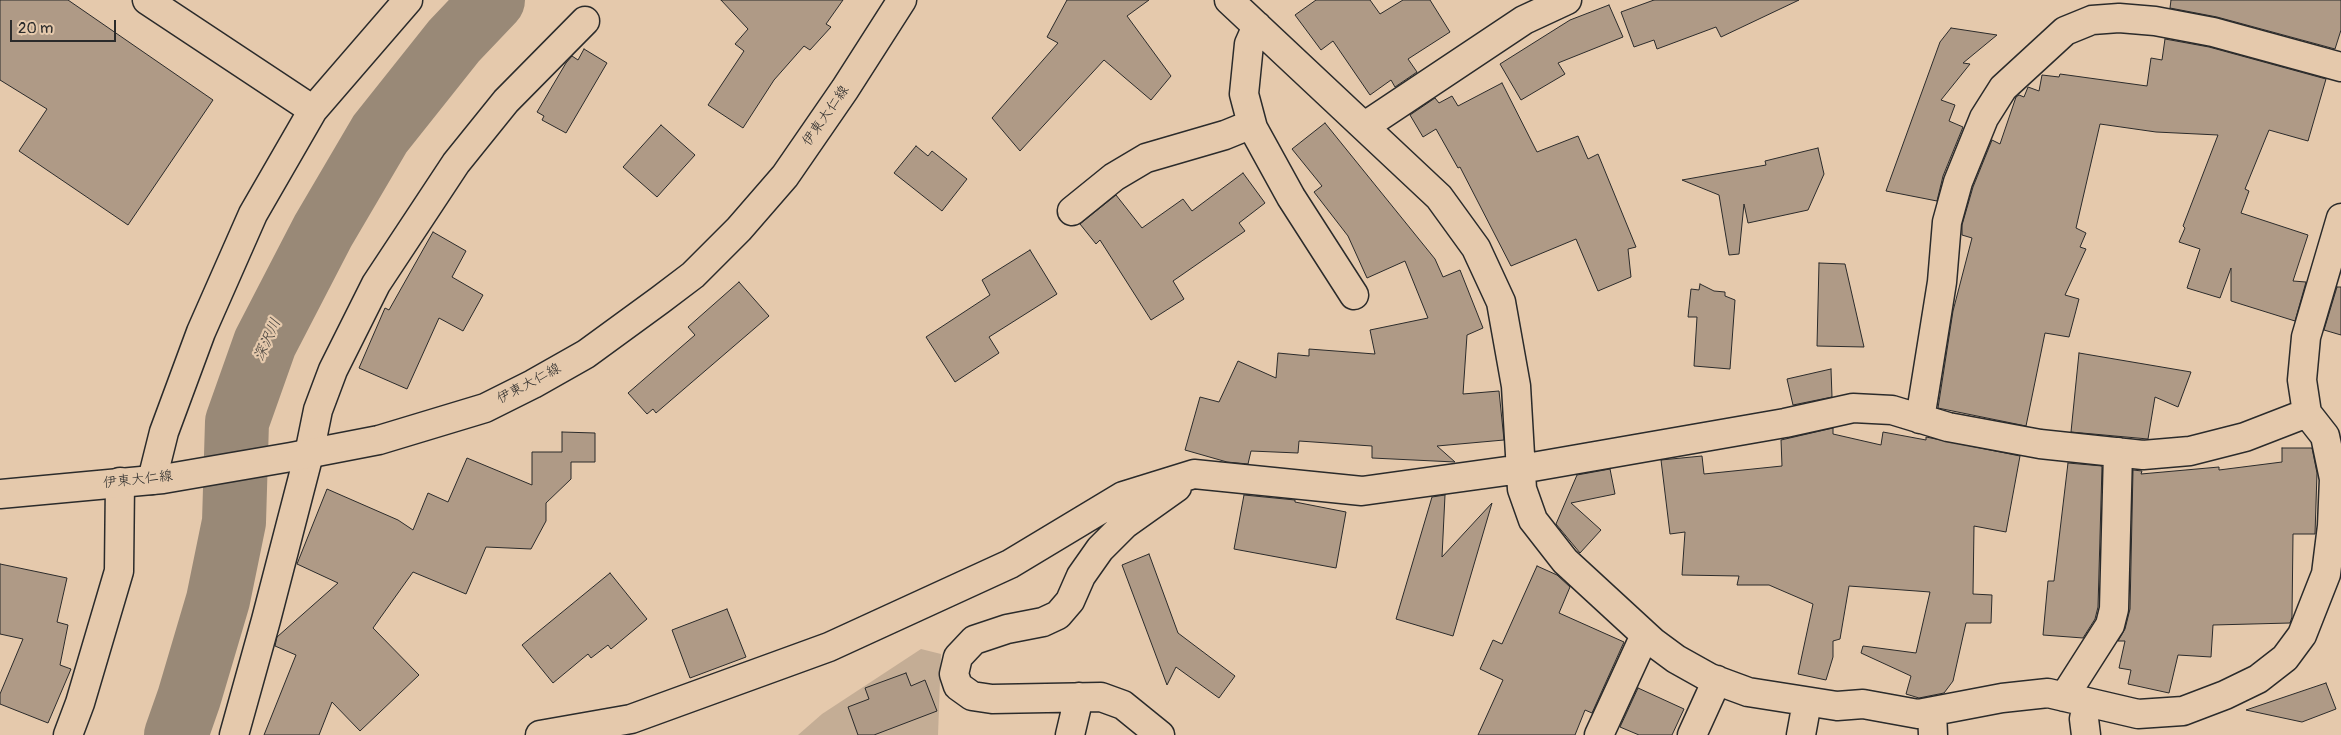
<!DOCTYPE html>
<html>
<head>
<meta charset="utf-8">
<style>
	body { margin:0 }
	#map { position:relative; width:2341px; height:735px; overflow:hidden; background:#e5c9ac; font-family:Pangolin,sans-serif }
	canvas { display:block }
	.scale { position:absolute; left:10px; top:20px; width:106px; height:22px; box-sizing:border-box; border:2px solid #2b2b2b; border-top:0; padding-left:6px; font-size:15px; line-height:18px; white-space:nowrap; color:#2b2b2b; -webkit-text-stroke:4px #e5c9ac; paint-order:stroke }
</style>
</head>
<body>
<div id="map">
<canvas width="2341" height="735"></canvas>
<div class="scale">20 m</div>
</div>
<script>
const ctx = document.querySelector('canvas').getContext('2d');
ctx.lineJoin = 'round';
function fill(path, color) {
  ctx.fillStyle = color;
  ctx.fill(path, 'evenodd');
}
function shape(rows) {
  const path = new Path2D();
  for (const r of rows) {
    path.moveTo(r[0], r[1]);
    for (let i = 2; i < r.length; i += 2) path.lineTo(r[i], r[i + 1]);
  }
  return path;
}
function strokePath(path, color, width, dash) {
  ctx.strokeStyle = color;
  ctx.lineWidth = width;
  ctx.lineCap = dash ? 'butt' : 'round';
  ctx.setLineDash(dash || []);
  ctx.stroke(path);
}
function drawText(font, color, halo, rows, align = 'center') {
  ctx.font = font + ' Pangolin,"Klee One",sans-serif';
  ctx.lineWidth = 4.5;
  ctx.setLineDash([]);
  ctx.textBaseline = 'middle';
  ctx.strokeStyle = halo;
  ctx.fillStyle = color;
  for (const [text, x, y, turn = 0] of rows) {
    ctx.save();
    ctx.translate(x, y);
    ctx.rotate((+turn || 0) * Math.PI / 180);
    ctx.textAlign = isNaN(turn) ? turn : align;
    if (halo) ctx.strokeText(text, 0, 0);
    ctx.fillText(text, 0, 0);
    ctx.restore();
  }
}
fill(shape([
	[921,649,941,654,938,735,798,735,822,714]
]), '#c4ad95');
strokePath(shape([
	[176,735,189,698,218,600,234,522,237,422,265,343,323,231,380,134,454,41,493,0]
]), '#998977', 64);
const building = shape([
	[0,0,68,0,213,100,128,225,19,151,47,109,0,80,0,0],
	[721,0,843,0,826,24,831,27,810,50,804,46,774,80,743,128,708,105,744,51,735,44,748,29,721,0],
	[1067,0,1149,0,1127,16,1171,76,1151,100,1104,60,1020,151,992,118,1058,43,1047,37,1067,0],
	[1316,0,1370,0,1380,14,1403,0,1430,0,1450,32,1408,59,1417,72,1395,87,1391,80,1370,95,1333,41,1321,50,1295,15,1316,0],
	[1654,0,1799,0,1721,37,1716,27,1657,49,1654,40,1634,47,1621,12,1654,0],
	[2171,0,2341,0,2341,30,2335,49,2217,17,2170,8,2171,0],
	[1609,5,1623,37,1558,63,1565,74,1521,100,1500,64,1570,20,1609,5],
	[1951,28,1997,35,1963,63,1970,64,1941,100,1955,105,1949,121,1963,127,1943,176,1937,201,1886,191,1940,42,1951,28],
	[2165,39,2209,47,2326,79,2308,141,2269,130,2245,189,2249,191,2241,213,2308,235,2293,281,2306,282,2295,321,2231,301,2231,268,2220,298,2187,288,2200,249,2179,242,2185,228,2183,226,2218,135,2156,132,2100,124,2076,228,2086,233,2080,247,2086,249,2065,295,2079,299,2069,337,2045,333,2026,426,1938,408,1953,311,1972,238,1962,235,1962,225,1973,187,1992,140,2000,144,2016,97,2019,95,2024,97,2028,87,2039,91,2042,75,2059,77,2060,74,2147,86,2151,58,2162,60,2165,39],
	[584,49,607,63,566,133,542,120,544,116,537,112,566,63,572,56,578,60,584,49],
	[1502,83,1537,152,1578,136,1588,159,1598,154,1636,247,1628,249,1631,277,1598,291,1576,239,1511,266,1460,167,1458,168,1436,129,1423,137,1410,115,1435,98,1439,103,1452,96,1458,106,1502,83],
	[1325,123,1435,259,1443,277,1460,270,1483,328,1467,335,1463,394,1499,391,1504,440,1437,446,1455,462,1372,458,1372,446,1299,441,1298,453,1251,451,1248,464,1227,462,1185,450,1200,397,1219,402,1238,361,1276,378,1278,353,1309,356,1309,349,1375,354,1370,330,1428,318,1405,261,1367,278,1348,236,1314,192,1322,186,1292,149,1325,123],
	[661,125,695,155,657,197,623,167,661,125],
	[916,146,928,156,932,151,967,179,942,211,894,173,916,146],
	[1818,148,1824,174,1808,210,1748,223,1744,204,1739,254,1729,255,1719,195,1682,180,1766,165,1765,161,1818,148],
	[1243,173,1265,203,1239,223,1245,231,1173,281,1184,299,1151,320,1100,240,1096,244,1080,224,1116,195,1142,228,1183,199,1192,211,1243,173],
	[433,232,466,251,452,277,483,295,463,331,439,318,407,389,359,368,385,308,389,310,433,232],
	[1030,250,1057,294,989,337,999,353,955,382,926,337,990,295,982,280,1030,250],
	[1819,263,1845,264,1864,347,1817,346,1819,263],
	[739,282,769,316,656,413,653,409,647,414,628,393,695,335,688,327,739,282],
	[1700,284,1714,291,1725,292,1725,296,1735,300,1730,369,1694,366,1697,317,1688,317,1691,289,1699,290,1700,284],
	[2337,287,2341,287,2341,335,2324,330,2337,287],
	[2079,353,2191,372,2178,407,2155,397,2148,439,2071,432,2079,353],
	[1831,369,1832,397,1793,405,1787,379,1831,369],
	[1833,428,1833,434,1881,445,1883,432,1926,440,1926,437,2020,456,2006,532,1974,526,1973,594,1992,595,1991,623,1966,623,1953,681,1944,693,1919,698,1906,694,1911,676,1861,653,1863,646,1916,653,1930,592,1849,586,1840,639,1833,641,1833,657,1826,680,1798,674,1813,604,1769,585,1737,585,1739,576,1682,575,1685,532,1670,534,1661,460,1702,456,1704,474,1782,466,1781,440,1833,428],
	[562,432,595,433,595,462,571,462,571,479,546,503,546,521,531,549,486,547,466,594,413,572,373,628,419,675,360,731,332,702,319,735,264,735,296,655,275,646,277,637,338,583,297,564,327,489,398,520,413,530,428,493,448,502,467,458,532,485,532,452,562,452,562,432],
	[2282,448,2312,448,2317,473,2315,534,2293,534,2292,617,2290,623,2213,625,2211,657,2178,655,2169,693,2128,684,2131,670,2119,668,2125,641,2118,641,2125,629,2130,609,2133,470,2142,471,2141,474,2219,467,2219,470,2282,462,2282,448],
	[2068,463,2102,466,2098,607,2095,619,2083,638,2043,635,2048,581,2054,581,2068,463],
	[1610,469,1615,494,1571,503,1601,530,1580,553,1556,524,1577,475,1610,469],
	[1244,495,1295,500,1295,502,1346,512,1336,568,1234,549,1244,495],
	[1445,495,1442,557,1492,503,1453,636,1396,619,1432,497,1445,495],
	[1149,554,1178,633,1235,676,1219,698,1176,667,1167,685,1122,565,1149,554],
	[0,564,67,578,57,622,68,625,60,665,71,669,48,723,0,704,0,694,23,639,0,634,0,564],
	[1537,566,1557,575,1570,587,1559,613,1624,642,1592,713,1585,710,1575,735,1478,735,1503,680,1480,669,1493,640,1502,644,1537,566],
	[610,573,647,619,611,649,608,645,591,658,588,654,553,683,522,645,610,573],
	[727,609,746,657,690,678,672,630,727,609],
	[906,673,911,686,925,680,937,711,874,735,858,735,848,707,869,699,865,688,906,673],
	[2326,683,2336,709,2302,722,2246,710,2326,683],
	[1638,688,1684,709,1672,735,1639,735,1620,727,1638,688]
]);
fill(building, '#af9a86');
strokePath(building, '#2b2b2b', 1);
const minor = shape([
	[147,0,313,110],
	[1229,0,1439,197,1476,248,1501,302,1516,386,1522,489,1533,520,1565,561,1653,642,1676,659,1710,678,1748,692,1837,706,1863,704,1918,714,2002,698,2048,693,2138,714,2183,711,2225,695,2258,679,2285,658,2302,635,2326,574,2332,526,2334,479,2325,436,2307,413,2302,380,2306,337,2341,218],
	[1257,26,1249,44,1244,94,1253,128,1291,197,1354,295],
	[1365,126,1524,20,1567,0],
	[1072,211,1114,177,1146,158,1225,135,1252,124],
	[1920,419,1942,282,1947,222,1958,182,1984,118,2003,88,2065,31,2092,20,2119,18,2155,21,2213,32,2341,67],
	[152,480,164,432,201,332,253,214,313,110,408,0],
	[2064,697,2110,625,2114,609,2118,452],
	[1932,712,1933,735],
	[68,735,80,703,119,571,120,482],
	[234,735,266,620,309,454,318,410,333,370,376,284,456,163,506,101,585,21],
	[540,735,631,719,829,647,1010,564,1123,496,1194,474,1362,491,1521,469,1785,423,1853,408,1892,410,1948,427,2040,444,2143,455,2190,451,2245,437,2307,413],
	[1070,735,1079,697],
	[1160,735,1123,705,1101,697,992,699,972,696,958,686,954,674,958,657,974,640,1007,629,1043,622,1058,615,1070,601,1081,576,1100,549,1125,524,1177,487],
	[1599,735,1645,635],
	[1692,735,1717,680],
	[1801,735,1807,702],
	[2086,735,2084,719,2087,704]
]);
const major = shape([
	[0,494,163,479,291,457,379,440,485,408,533,384,586,354,660,300,693,275,739,229,785,176,845,89,902,0]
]);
strokePath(minor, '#2b2b2b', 31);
strokePath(major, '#2b2b2b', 31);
strokePath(minor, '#e5c9ac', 28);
strokePath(major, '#e5c9ac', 28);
drawText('14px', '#2b2b2b', '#e5c9ac', [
	["伊東大仁線",826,116,-55],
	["伊東大仁線",529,384,-28],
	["伊東大仁線",138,480,-6]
]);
drawText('italic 15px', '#413e3a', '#e5c9ac', [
	["深沢川",268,340,-66]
]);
</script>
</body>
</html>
